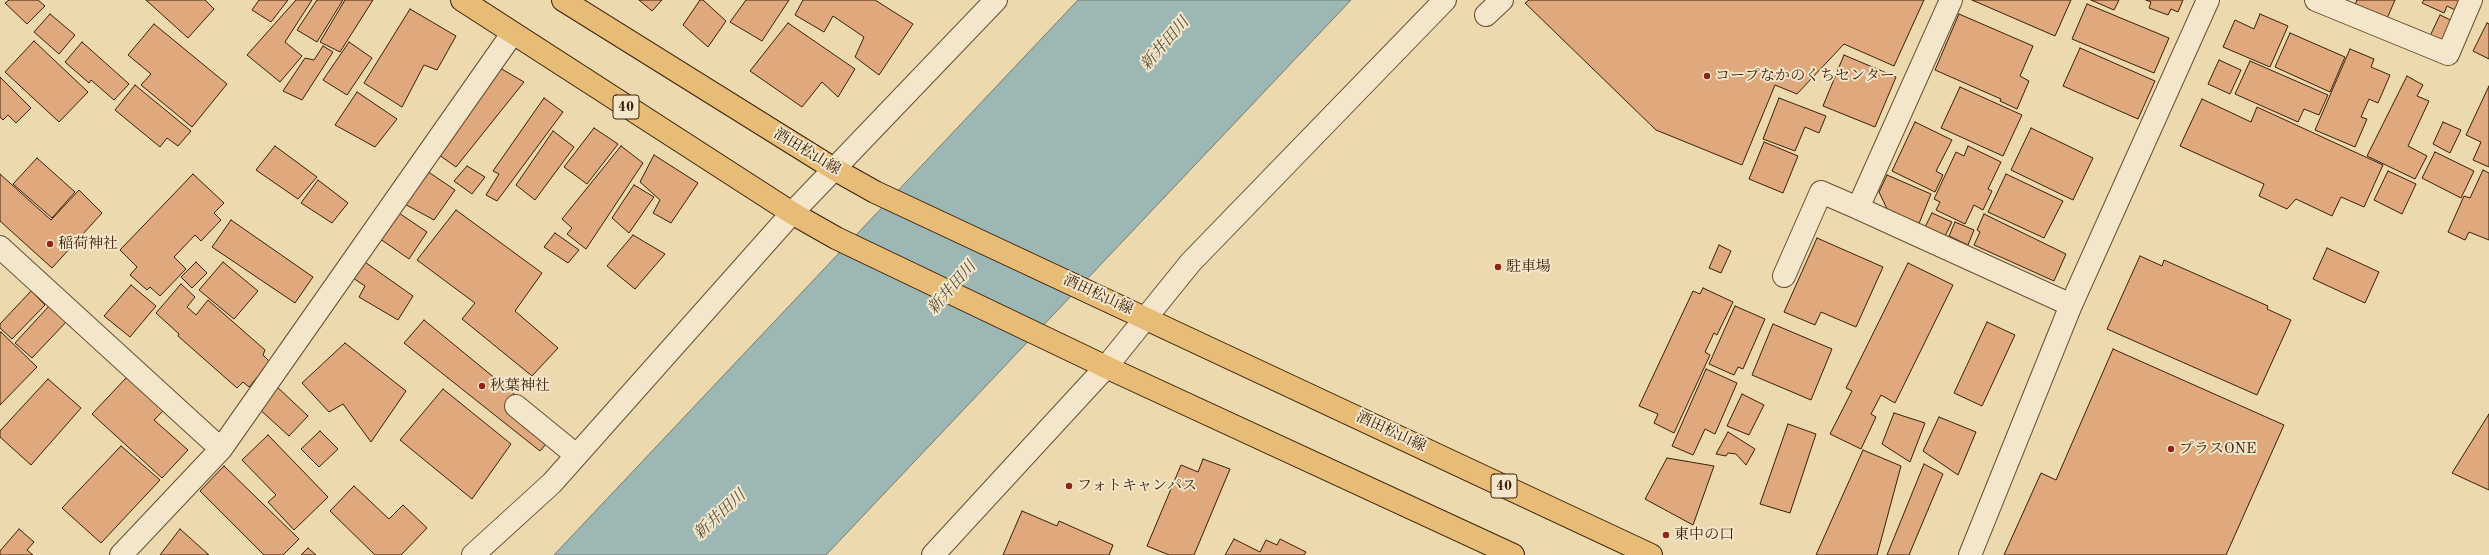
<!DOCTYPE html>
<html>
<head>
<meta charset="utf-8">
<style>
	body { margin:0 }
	canvas { display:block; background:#ecd9ae }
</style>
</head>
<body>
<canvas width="2489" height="555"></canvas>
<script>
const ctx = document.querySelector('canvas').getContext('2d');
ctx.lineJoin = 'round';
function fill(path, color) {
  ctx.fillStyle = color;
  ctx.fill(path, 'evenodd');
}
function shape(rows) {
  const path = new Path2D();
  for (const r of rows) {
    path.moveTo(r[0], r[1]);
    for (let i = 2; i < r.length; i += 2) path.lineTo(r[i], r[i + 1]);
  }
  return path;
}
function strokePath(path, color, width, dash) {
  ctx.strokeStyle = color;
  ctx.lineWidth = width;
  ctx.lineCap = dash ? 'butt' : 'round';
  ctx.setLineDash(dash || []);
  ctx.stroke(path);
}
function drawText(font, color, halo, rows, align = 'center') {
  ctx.font = font + ' "Old Standard TT","Noto Serif JP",serif';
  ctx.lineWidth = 4;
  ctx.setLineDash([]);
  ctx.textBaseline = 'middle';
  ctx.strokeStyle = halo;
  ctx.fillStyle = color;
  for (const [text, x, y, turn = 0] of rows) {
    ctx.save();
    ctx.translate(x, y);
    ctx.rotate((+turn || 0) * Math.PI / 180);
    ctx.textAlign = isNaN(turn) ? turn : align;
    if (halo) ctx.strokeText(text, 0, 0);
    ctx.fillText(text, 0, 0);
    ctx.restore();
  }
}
const water = shape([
	[1078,0,1351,0,826,555,554,555,1078,0]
]);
fill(water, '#9db7b5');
strokePath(water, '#767a6f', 1);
const building = shape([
	[9,0,38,0,45,6,27,24,5,3,9,0],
	[146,0,205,0,214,9,188,38,146,0],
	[259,0,288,0,271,22,252,10,259,0],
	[296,0,312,0,285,42,302,56,280,82,247,55,296,0],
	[317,0,343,0,317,42,297,30,317,0],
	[345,0,373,0,340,52,320,42,345,0],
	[639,0,662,0,652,11,639,0],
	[700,0,703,0,726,21,708,47,683,25,700,0],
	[746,0,789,0,762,41,730,22,746,0],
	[803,0,875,0,913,24,879,75,855,57,864,37,833,16,824,32,795,15,803,0],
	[1529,0,1924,0,1894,66,1844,44,1797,94,1775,85,1742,165,1656,130,1525,3,1529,0],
	[1972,0,2071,0,2055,36,1972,0],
	[2091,0,2119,0,2114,10,2091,0],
	[2146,0,2183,0,2178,12,2171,9,2168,15,2149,8,2151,2,2146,0],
	[2357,0,2395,0,2385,23,2353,9,2357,0],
	[2424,0,2462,0,2457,11,2447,6,2444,13,2422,3,2424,0],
	[2087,4,2169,38,2154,73,2072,39,2087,4],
	[410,9,456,36,437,70,424,65,402,107,364,83,410,9],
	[50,14,75,35,59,54,34,32,50,14],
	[1959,14,2033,46,2020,76,2029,81,2017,109,2000,101,2001,99,1935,70,1959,14],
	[2260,14,2288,26,2270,67,2223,47,2235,20,2254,29,2260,14],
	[2440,15,2455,22,2445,42,2430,36,2440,15],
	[788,23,855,69,838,97,822,82,802,107,750,71,788,23],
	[2487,23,2489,24,2489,59,2473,51,2487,23],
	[154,24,227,84,192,127,141,85,151,74,128,55,154,24],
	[2290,33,2345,57,2330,92,2275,67,2290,33],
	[34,41,88,92,59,122,5,72,34,41],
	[82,42,129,84,114,100,91,80,89,83,65,62,82,42],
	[349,42,372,58,347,95,323,80,349,42],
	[323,46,333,52,302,100,283,91,305,58,314,60,323,46],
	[2080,48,2155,81,2138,119,2063,86,2080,48],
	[2350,49,2374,59,2371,67,2390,75,2378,103,2369,99,2361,117,2367,119,2355,147,2315,130,2350,49],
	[1844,55,1896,77,1875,127,1823,106,1844,55],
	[2219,60,2241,70,2230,94,2208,84,2219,60],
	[2250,61,2328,95,2319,115,2304,109,2298,122,2235,94,2250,61],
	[500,68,524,82,456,167,435,152,500,68],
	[2407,76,2423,85,2417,96,2429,101,2408,146,2427,156,2415,179,2367,156,2407,76],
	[0,77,31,108,16,123,8,115,3,120,0,117,0,77],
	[135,85,191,131,178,146,167,138,160,147,115,110,135,85],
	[2489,86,2489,167,2473,160,2481,142,2466,135,2489,86],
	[1960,87,2022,115,2003,156,1941,128,1960,87],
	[357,92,397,119,375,147,335,125,357,92],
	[544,98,563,112,497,201,486,195,499,174,493,171,544,98],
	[1779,98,1826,116,1819,133,1805,127,1795,151,1763,139,1779,98],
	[2202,99,2251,122,2257,107,2383,165,2364,207,2341,197,2332,216,2296,199,2287,209,2259,196,2264,184,2180,146,2202,99],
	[1915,122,1952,140,1936,171,1943,175,1935,192,1892,171,1915,122],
	[2443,122,2461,130,2450,153,2433,144,2443,122],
	[594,128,618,144,587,184,564,167,594,128],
	[2031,128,2093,158,2073,200,2011,170,2031,128],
	[553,131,574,147,535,200,516,185,553,131],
	[1764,142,1798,156,1783,193,1749,179,1764,142],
	[275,146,317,177,298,199,256,170,275,146],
	[621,146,643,163,586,249,567,234,572,228,562,219,621,146],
	[1968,146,2001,162,1988,189,1992,191,1983,210,1974,205,1965,224,1936,210,1940,202,1934,199,1956,152,1964,156,1968,146],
	[2435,152,2474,171,2461,198,2422,178,2435,152],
	[654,155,698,183,671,223,653,213,660,200,640,182,654,155],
	[37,158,75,192,52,218,13,184,37,158],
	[467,166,485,177,472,194,454,181,467,166],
	[2483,170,2489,173,2489,240,2469,232,2465,240,2448,232,2464,196,2470,198,2483,170],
	[427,171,455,190,434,220,401,202,427,171],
	[2388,171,2416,184,2402,214,2374,200,2388,171],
	[0,174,51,220,79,190,102,213,52,268,0,221,0,174],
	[193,174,224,203,214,213,221,220,201,241,195,235,174,257,186,269,160,296,150,287,147,290,130,275,137,267,120,250,193,174],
	[2006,174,2063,201,2044,238,1988,212,2006,174],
	[1887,175,1931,194,1918,226,1889,213,1879,192,1887,175],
	[318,180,348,203,332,223,301,203,318,180],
	[634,185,654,197,629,233,612,218,634,185],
	[456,210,542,273,515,311,558,348,532,376,462,319,475,303,417,260,456,210],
	[396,211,427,232,409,259,376,236,396,211],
	[1932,213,1952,222,1945,236,1925,227,1932,213],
	[1984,214,2066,254,2054,281,1974,245,1980,232,1977,230,1984,214],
	[231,220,313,277,295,303,212,247,231,220],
	[1955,222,1974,230,1968,245,1949,236,1955,222],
	[555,233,579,250,568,263,544,247,555,233],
	[633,235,665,254,635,289,607,266,633,235],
	[1817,238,1883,267,1856,327,1821,312,1815,325,1784,312,1817,238],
	[1719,245,1731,251,1721,273,1709,268,1719,245],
	[2327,248,2379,272,2365,303,2313,279,2327,248],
	[2140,256,2162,266,2164,260,2268,306,2267,309,2291,320,2257,395,2107,329,2140,256],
	[362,260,413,296,398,320,359,297,365,286,347,274,362,260],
	[196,262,207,273,192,288,181,277,196,262],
	[223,262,258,291,234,319,199,290,223,262],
	[1908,263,1953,285,1895,403,1881,395,1871,414,1876,417,1861,449,1830,434,1852,391,1846,388,1908,263],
	[181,284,195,297,187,307,196,315,208,300,265,350,263,355,270,362,249,387,243,382,237,388,178,336,179,334,156,313,181,284],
	[131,285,156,306,130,337,104,316,131,285],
	[1703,288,1733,302,1717,335,1714,333,1705,352,1710,355,1674,433,1654,423,1658,414,1639,406,1693,291,1700,294,1703,288],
	[31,291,45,305,12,339,0,328,0,324,31,291],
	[49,306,67,321,32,358,15,343,49,306],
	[1735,306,1765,319,1743,369,1738,367,1734,375,1709,364,1735,306],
	[424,320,558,430,540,451,404,343,424,320],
	[1987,322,2015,335,1982,406,1954,393,1987,322],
	[1773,324,1832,349,1811,400,1752,375,1773,324],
	[1,332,37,367,0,405,0,333,1,332],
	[345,343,406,391,371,442,343,404,329,412,302,383,345,343],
	[2113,349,2284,425,2226,555,2004,555,2041,473,2056,480,2113,349],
	[1706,369,1737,383,1715,434,1705,429,1693,455,1672,446,1706,369],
	[127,377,164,410,154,420,188,450,162,478,92,414,127,377],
	[48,379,81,408,31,465,0,437,0,431,48,379],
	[275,385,308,416,289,436,256,406,275,385],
	[443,389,511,444,472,499,400,440,443,389],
	[1742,394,1764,405,1749,435,1727,426,1742,394],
	[1894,413,1925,423,1910,462,1882,444,1894,413],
	[2489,414,2489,490,2452,473,2489,414],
	[1939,417,1976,432,1958,475,1923,451,1939,417],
	[1788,424,1816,434,1790,513,1760,504,1788,424],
	[320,431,338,449,319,467,301,449,320,431],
	[1728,432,1755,449,1746,465,1736,454,1728,453,1726,456,1716,454,1728,432],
	[268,435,328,497,294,530,268,502,276,495,242,460,268,435],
	[121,446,160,480,101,543,62,508,121,446],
	[1863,450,1901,466,1877,555,1816,555,1863,450],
	[1667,458,1714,466,1693,525,1645,499,1667,458],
	[1203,459,1230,469,1194,555,1169,555,1147,546,1181,465,1198,472,1203,459],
	[1924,464,1943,474,1909,555,1887,555,1924,464],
	[224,466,299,539,283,555,264,555,200,491,224,466],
	[354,486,389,519,403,505,427,528,401,555,375,555,330,511,354,486],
	[1022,511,1057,526,1059,521,1113,545,1109,555,1003,555,1022,511],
	[19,529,34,542,27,550,33,555,0,555,0,551,19,529],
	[180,529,209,555,160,555,180,529],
	[1234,539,1260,552,1266,540,1277,545,1280,539,1306,552,1304,555,1225,555,1234,539],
	[308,548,316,555,301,555,308,548]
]);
fill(building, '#dfa97d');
strokePath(building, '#3c1f07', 1);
const minor = shape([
	[1951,0,1858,208,2071,305],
	[2316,0,2448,54,2471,0],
	[1486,15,1502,0],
	[0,247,221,449],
	[1784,276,1821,192,1858,208],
	[516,406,576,455],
	[121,555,221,449,512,34],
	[473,555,552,483,792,213,996,0],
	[933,555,1106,367,1191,262,1445,0],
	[1970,555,2071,305,2208,0]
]);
const major = shape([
	[462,0,792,213,836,238,1106,367,1513,555],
	[563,0,834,169,875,192,1651,555]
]);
strokePath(minor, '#684e31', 24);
strokePath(major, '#3c1f07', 24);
strokePath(minor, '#f3e6ca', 22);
strokePath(major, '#e6bc77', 22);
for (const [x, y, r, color] of [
	[1707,76,4,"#8f2418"],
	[50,244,4,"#8f2418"],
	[1498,267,4,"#8f2418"],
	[482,386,4,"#8f2418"],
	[2171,449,4,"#8f2418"],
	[1069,486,4,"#8f2418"],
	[1666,535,4,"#8f2418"]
]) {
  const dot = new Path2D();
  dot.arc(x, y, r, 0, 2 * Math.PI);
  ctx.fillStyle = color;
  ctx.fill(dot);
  strokePath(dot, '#f3e6ca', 1.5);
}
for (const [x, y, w] of [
	[626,107,26],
	[1504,486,26]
]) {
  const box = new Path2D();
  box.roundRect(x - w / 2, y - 12, w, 24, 3);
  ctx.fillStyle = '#f3e6ca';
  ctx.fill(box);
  strokePath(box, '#3c1f07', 1);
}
drawText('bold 14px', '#3c1f07', null, [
	["40",626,107],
	["40",1504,486]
]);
drawText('15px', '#3c1f07', '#f3e6ca', [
	["コープなかのくちセンター",1715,76],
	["稲荷神社",58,244],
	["駐車場",1506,267],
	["秋葉神社",490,386],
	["プラスONE",2179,449],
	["フォトキャンパス",1077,486],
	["東中の口",1674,535]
], 'left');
drawText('15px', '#3c1f07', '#f3e6ca', [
	["酒田松山線",807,152,31],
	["酒田松山線",1098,295,25],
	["酒田松山線",1391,432,25]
]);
drawText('italic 16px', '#594d3b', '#f3e6ca', [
	["新井田川",1165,44,-49],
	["新井田川",952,288,-49],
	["新井田川",720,515,-43]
]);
</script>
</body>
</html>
